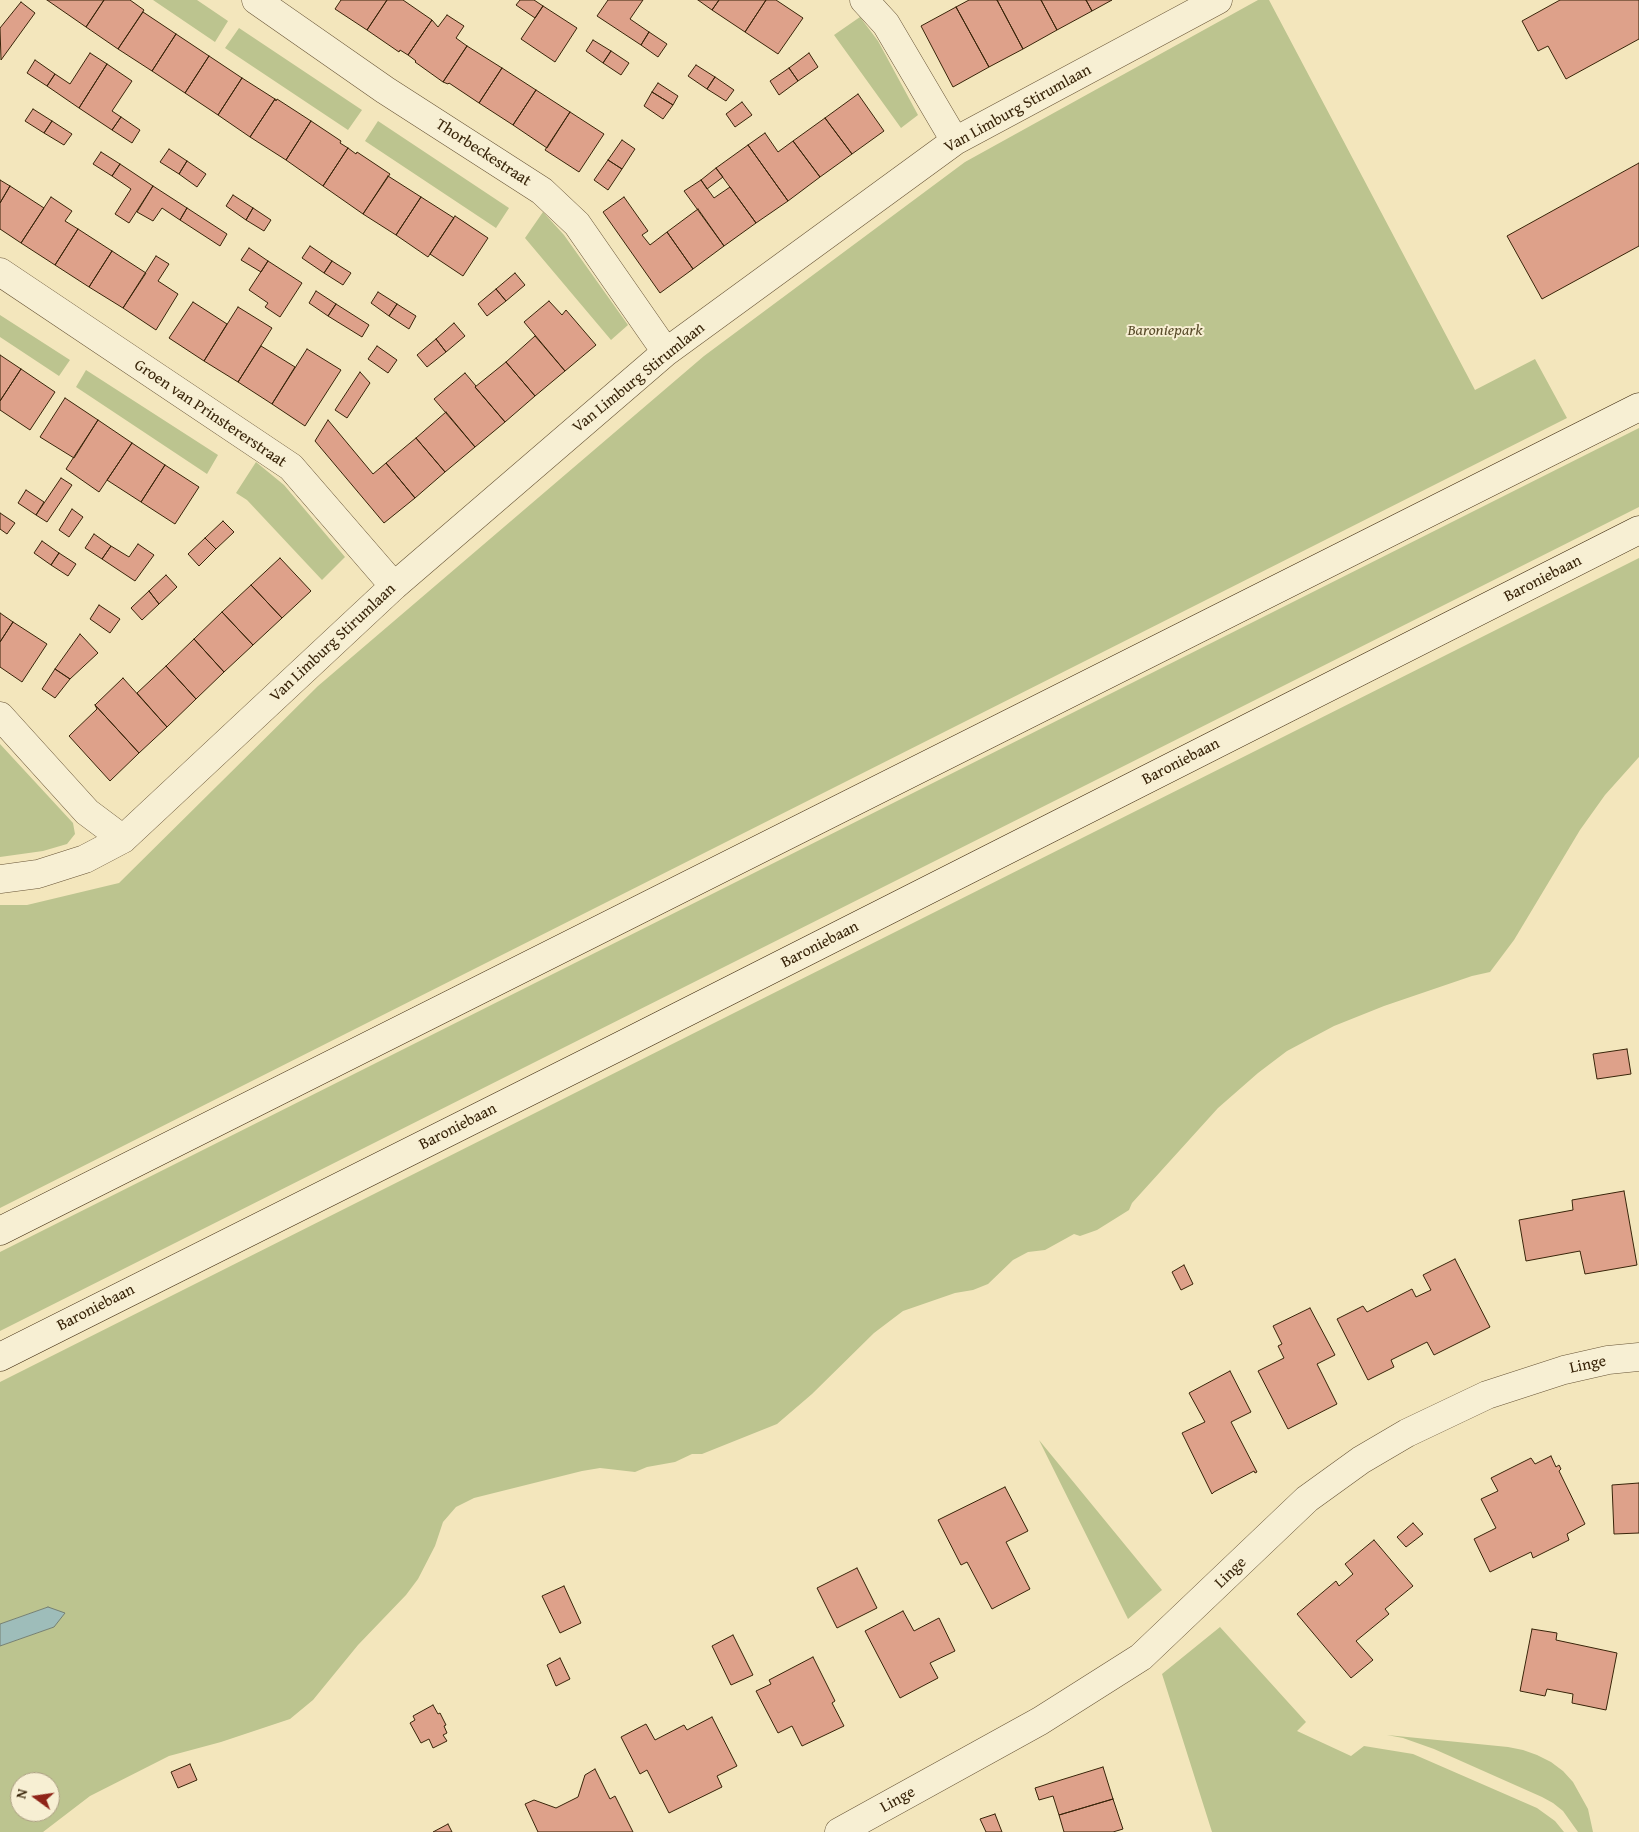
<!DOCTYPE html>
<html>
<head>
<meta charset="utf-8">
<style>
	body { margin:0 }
	#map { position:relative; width:1639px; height:1832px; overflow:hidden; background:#f3e6bc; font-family:"Gentium Book Plus",serif }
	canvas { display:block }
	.north { position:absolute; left:10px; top:1772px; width:50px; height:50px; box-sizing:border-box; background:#f7efd3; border:1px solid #ab9e82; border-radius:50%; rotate:284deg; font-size:14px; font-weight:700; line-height:20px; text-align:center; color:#382409 }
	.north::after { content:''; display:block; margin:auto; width:18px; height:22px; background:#8f2418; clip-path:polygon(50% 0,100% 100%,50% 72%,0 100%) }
</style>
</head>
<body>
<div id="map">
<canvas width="1639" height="1832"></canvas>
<div class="north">N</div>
</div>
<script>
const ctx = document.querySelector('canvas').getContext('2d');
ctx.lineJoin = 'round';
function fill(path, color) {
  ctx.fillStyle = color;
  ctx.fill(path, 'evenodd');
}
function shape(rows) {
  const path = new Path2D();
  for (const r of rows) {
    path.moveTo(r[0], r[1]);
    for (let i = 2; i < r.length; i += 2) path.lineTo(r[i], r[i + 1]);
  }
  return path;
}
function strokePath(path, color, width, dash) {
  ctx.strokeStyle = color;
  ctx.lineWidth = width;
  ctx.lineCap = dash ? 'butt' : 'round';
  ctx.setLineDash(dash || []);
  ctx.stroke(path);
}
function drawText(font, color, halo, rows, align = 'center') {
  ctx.font = font + ' "Gentium Book Plus",serif';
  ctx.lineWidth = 4;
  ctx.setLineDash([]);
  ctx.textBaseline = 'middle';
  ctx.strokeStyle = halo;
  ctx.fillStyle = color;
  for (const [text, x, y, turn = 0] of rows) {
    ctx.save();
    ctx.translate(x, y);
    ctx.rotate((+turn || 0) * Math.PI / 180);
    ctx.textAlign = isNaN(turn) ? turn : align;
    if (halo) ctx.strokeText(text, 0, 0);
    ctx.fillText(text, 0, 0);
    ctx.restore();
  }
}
fill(shape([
	[153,0,197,0,228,21,215,42],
	[1258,0,1269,0,1475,390,1535,359,1567,418,0,1208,0,905,27,905,119,883,318,686,704,356,965,162],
	[860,17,878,41,918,115,901,128,834,35],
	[239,28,362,110,348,130,225,48],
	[378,121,509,208,496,228,365,141],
	[543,212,564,235,628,325,611,340,525,238],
	[0,315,70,360,59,376,0,337],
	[86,370,218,455,207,474,76,387],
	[1639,428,1639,507,0,1331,0,1252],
	[256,462,284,485,345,557,322,580,247,500,236,493],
	[1639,558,1639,757,1605,795,1580,830,1514,940,1490,972,1472,976,1384,1006,1334,1026,1287,1051,1258,1073,1218,1108,1132,1203,1129,1210,1097,1230,1080,1236,1074,1234,1045,1250,1028,1252,1013,1260,988,1284,973,1290,955,1293,903,1311,874,1333,812,1394,777,1424,702,1454,692,1454,675,1462,647,1467,635,1472,600,1468,582,1471,474,1498,456,1507,443,1522,435,1546,418,1579,406,1595,358,1645,313,1700,290,1719,221,1742,169,1756,90,1796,43,1832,0,1832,0,1646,54,1627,48,1607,0,1624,0,1382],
	[20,1782,50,1782,50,1812,20,1812],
	[0,744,73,823,75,834,67,844,43,851,0,857],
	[1039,1440,1162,1590,1128,1619],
	[1220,1627,1306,1722,1297,1731,1351,1756,1364,1746,1413,1754,1537,1808,1555,1821,1564,1832,1212,1832,1162,1674],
	[1387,1735,1508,1747,1523,1750,1537,1755,1551,1762,1563,1771,1573,1782,1588,1809,1593,1832,1578,1832,1563,1811,1553,1803,1542,1797,1434,1749,1403,1738]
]), '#bcc48f');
const water = shape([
	[48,1607,65,1613,54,1627,0,1646,0,1624,48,1607]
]);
fill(water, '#9ebdba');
strokePath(water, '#758073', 1);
const building = shape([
	[47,0,104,0,86,27,47,0],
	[104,0,130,0,144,10,118,49,86,27,104,0],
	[341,0,387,0,367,30,335,9,341,0],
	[387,0,403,0,432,20,408,55,400,50,399,52,367,30,387,0],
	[520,0,534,0,543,6,535,18,516,5,520,0],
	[608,0,643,0,630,19,649,32,641,45,597,16,608,0],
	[698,0,719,0,712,10,698,0],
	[719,0,766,0,745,32,712,10,719,0],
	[766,0,776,0,803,18,778,54,745,32,766,0],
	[969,0,997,0,1023,49,989,67,956,7,969,0],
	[997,0,1041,0,1057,30,1023,49,997,0],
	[1041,0,1086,0,1092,11,1057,30,1041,0],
	[1086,0,1112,0,1092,11,1086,0],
	[1560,0,1639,0,1639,39,1566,79,1548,46,1538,51,1522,21,1560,0],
	[21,2,35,13,1,60,0,28,21,2],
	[543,6,577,28,555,62,521,39,543,6],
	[956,7,989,67,953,87,921,26,956,7],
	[143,12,176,34,152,71,118,49,143,12],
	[447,15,464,26,456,38,467,46,443,82,415,62,416,61,408,55,432,20,438,27,447,15],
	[649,32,667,44,658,57,641,45,649,32],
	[176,34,209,56,185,93,152,71,176,34],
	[593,40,611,51,603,63,586,51,593,40],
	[467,46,502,68,479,103,449,83,448,84,443,82,467,46],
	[611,51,629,63,621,75,603,63,611,51],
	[90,53,107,64,79,108,47,86,55,74,70,84,90,53],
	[809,53,818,67,798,81,789,68,809,53],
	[209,56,242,78,218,115,185,93,209,56],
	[35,60,55,74,47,86,27,73,35,60],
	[107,64,132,81,112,111,121,117,112,130,79,108,107,64],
	[696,65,715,77,707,89,688,76,696,65],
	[502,68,536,90,513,125,479,103,502,68],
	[789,68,798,81,779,95,770,81,789,68],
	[715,77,734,90,726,101,707,89,715,77],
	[242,78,275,99,250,137,218,115,242,78],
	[658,83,678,96,673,105,652,92,658,83],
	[536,90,570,112,547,148,513,125,536,90],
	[652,92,673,105,663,119,644,106,652,92],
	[858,94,884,131,852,154,825,118,858,94],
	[275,99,276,101,277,99,311,121,286,160,250,137,275,99],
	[742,102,752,115,735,127,726,114,742,102],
	[33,109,52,121,44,133,25,121,33,109],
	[570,112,604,134,579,172,545,150,570,112],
	[121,117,140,130,132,143,112,130,121,117],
	[825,118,852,154,820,177,793,141,825,118],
	[52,121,72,134,64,145,44,133,52,121],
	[311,121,341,141,340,143,348,148,323,186,286,160,311,121],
	[765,133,778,152,793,141,820,177,788,201,748,145,765,133],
	[622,140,635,149,622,169,608,160,622,140],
	[748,145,788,201,756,223,716,168,748,145],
	[348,148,356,154,357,152,390,174,363,214,323,186,348,148],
	[169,149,187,161,179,174,160,162,169,149],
	[101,152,120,164,112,176,93,164,101,152],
	[608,160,622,169,608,190,594,180,608,160],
	[187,161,206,174,197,187,179,174,187,161],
	[1639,163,1639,246,1542,299,1507,236,1639,163],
	[120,164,153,186,129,223,115,214,131,189,112,176,120,164],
	[716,168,723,177,707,189,701,180,716,168],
	[388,176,421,197,396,235,363,214,388,176],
	[0,180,10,186,0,203,0,180],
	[701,180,714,198,730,187,756,223,724,246,684,191,701,180],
	[10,186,44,208,21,243,0,229,0,203,10,186],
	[153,186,187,208,180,220,162,208,153,221,137,212,153,186],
	[233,195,253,208,246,220,226,206,233,195],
	[51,197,72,211,65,221,78,229,55,265,21,243,51,197],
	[421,197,454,218,428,257,396,235,421,197],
	[624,197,648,231,642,235,650,245,667,232,693,269,660,293,603,212,624,197],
	[187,208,227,234,220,246,180,220,187,208],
	[253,208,271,220,264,231,246,220,253,208],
	[698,209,724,246,693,269,667,232,698,209],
	[455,216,488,238,463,276,430,254,455,216],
	[78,229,112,251,89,287,55,265,78,229],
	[310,246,332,261,324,273,302,258,310,246],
	[249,248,268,261,261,272,241,260,249,248],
	[112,251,146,273,123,308,89,287,112,251],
	[156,256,169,264,158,281,178,294,156,330,123,308,156,256],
	[268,261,302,283,280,317,265,307,268,303,249,290,268,261],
	[332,261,351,273,343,285,324,273,332,261],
	[515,273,525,285,506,301,496,289,515,273],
	[496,289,506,301,487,316,478,304,496,289],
	[316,291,336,304,328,316,309,303,316,291],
	[378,292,397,304,389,316,371,303,378,292],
	[549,301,562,315,566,310,596,345,565,371,524,322,549,301],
	[193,302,227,324,204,361,169,338,193,302],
	[336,304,369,325,362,337,328,316,336,304],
	[397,304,416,316,409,329,389,316,397,304],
	[238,307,272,328,238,382,204,361,238,307],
	[454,323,465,336,446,352,436,339,454,323],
	[535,336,565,371,535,396,506,362,535,336],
	[436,339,446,352,427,367,417,355,436,339],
	[261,346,295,367,272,404,238,382,261,346],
	[377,346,397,360,388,373,368,359,377,346],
	[307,349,341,370,305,426,272,404,307,349],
	[0,355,21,369,0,401,0,355],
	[506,362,535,396,505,422,475,387,506,362],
	[21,369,55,392,30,430,0,410,0,401,21,369],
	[360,372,370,383,347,418,335,410,360,372],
	[465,373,476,386,475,387,505,422,475,447,434,399,465,373],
	[65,398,98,420,74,458,40,437,65,398],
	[446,412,475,447,445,472,416,438,446,412],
	[98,420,132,443,99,492,66,469,98,420],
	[328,420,373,474,386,463,415,498,384,523,315,441,328,420],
	[416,438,445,472,415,498,386,463,416,438],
	[132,443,165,465,141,502,107,480,132,443],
	[165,465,199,487,175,524,141,502,165,465],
	[61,478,72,485,47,522,36,515,61,478],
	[26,490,44,502,36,515,18,503,26,490],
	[72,509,83,517,69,537,59,530,72,509],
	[0,513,15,523,7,534,0,529,0,513],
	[223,521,234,532,216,549,205,538,223,521],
	[94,534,111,546,102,559,85,548,94,534],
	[205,538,216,549,199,566,188,554,205,538],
	[42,541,59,553,51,565,34,553,42,541],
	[138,544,154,555,135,581,102,559,111,546,129,557,138,544],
	[59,553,76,564,68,576,51,565,59,553],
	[280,558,311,591,282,618,251,585,280,558],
	[166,575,177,587,159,604,149,591,166,575],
	[251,585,282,618,253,645,222,612,251,585],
	[149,591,159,604,142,620,131,608,149,591],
	[99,605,120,619,110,633,90,619,99,605],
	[222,612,253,645,224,672,194,639,222,612],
	[0,613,13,622,0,642,0,613],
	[13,622,47,644,22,682,0,667,0,642,13,622],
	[80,634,98,653,70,679,55,669,80,634],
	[194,639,224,672,196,699,166,666,194,639],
	[166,666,196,699,167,727,137,693,166,666],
	[55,669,70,679,55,698,42,689,55,669],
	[123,678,167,727,139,753,95,705,123,678],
	[95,705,139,753,110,781,69,736,97,709,95,705],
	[1627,1049,1631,1074,1597,1079,1593,1054,1627,1049],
	[1624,1191,1637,1265,1585,1274,1580,1251,1526,1261,1519,1220,1573,1210,1572,1200,1624,1191],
	[1455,1259,1490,1327,1434,1355,1427,1342,1391,1360,1394,1367,1368,1380,1337,1319,1363,1306,1367,1312,1412,1289,1416,1297,1431,1290,1423,1275,1455,1259],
	[1184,1265,1193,1284,1181,1290,1172,1272,1184,1265],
	[1310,1308,1335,1355,1317,1364,1337,1404,1288,1429,1258,1371,1284,1358,1278,1346,1282,1344,1273,1326,1310,1308],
	[1230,1371,1251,1412,1231,1422,1257,1472,1255,1473,1254,1471,1214,1492,1212,1494,1182,1433,1205,1422,1189,1393,1230,1371],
	[1551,1456,1556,1467,1559,1465,1561,1469,1559,1471,1585,1524,1567,1534,1569,1540,1533,1558,1531,1552,1490,1572,1474,1539,1496,1528,1481,1499,1498,1491,1491,1478,1531,1458,1535,1464,1551,1456],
	[1639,1483,1639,1533,1614,1534,1612,1485,1639,1483],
	[1005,1487,1028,1531,1006,1542,1030,1589,992,1609,967,1562,961,1565,938,1520,1005,1487],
	[1413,1523,1423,1534,1406,1547,1397,1537,1413,1523],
	[1374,1540,1413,1586,1385,1609,1389,1614,1356,1641,1373,1660,1351,1678,1297,1614,1336,1581,1339,1586,1353,1574,1345,1564,1374,1540],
	[857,1568,877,1608,837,1628,817,1588,857,1568],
	[564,1586,581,1623,560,1633,542,1596,564,1586],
	[903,1611,914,1631,939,1618,955,1651,930,1663,938,1678,900,1698,865,1631,903,1611],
	[1532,1629,1557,1633,1556,1640,1617,1653,1606,1710,1572,1703,1573,1694,1547,1689,1545,1696,1520,1691,1532,1629],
	[733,1635,753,1675,731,1685,712,1646,733,1635],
	[813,1657,835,1701,832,1703,844,1726,802,1746,792,1726,778,1733,756,1691,771,1684,769,1680,813,1657],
	[560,1658,570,1679,556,1686,547,1665,560,1658],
	[433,1705,438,1714,440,1713,446,1725,444,1726,447,1733,443,1735,447,1741,433,1748,429,1739,421,1743,410,1723,415,1720,413,1716,433,1705],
	[712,1717,737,1766,717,1776,722,1787,669,1813,647,1770,640,1774,621,1737,646,1724,655,1740,684,1725,687,1730,712,1717],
	[190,1764,197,1780,178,1788,171,1772,190,1764],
	[1103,1767,1113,1799,1059,1815,1053,1796,1039,1800,1035,1788,1103,1767],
	[595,1769,610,1799,615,1796,633,1832,538,1832,525,1804,534,1800,556,1808,578,1797,585,1775,595,1769],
	[1113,1799,1123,1829,1113,1832,1064,1832,1059,1815,1113,1799],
	[995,1814,1002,1832,986,1832,980,1819,995,1814],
	[448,1824,452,1832,433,1832,448,1824]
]);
fill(building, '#dea18a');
strokePath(building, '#382409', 1);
const street = shape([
	[256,0,385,90,542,191,577,224,666,352],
	[864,0,886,24,955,141],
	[0,272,291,467,394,586],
	[0,716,87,812,123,839],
	[0,879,38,874,85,859,123,839,394,586,666,352,955,141,1218,0],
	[839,1832,1040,1721,1141,1657,1307,1499,1361,1460,1407,1433,1487,1395,1564,1370,1608,1360,1639,1357]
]);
const secondary = shape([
	[0,1231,1639,407],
	[0,1357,624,1044,1639,530]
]);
strokePath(street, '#675436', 29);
strokePath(secondary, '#382409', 29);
strokePath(street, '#f7efd3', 28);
strokePath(secondary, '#f7efd3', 28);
drawText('16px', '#382409', '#f7efd3', [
	["Van Limburg Stirumlaan",1018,109,-29],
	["Thorbeckestraat",483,153,33],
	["Van Limburg Stirumlaan",639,378,-39],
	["Groen van Prinstererstraat",210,414,34],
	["Baroniebaan",1543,579,-27],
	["Van Limburg Stirumlaan",333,643,-43],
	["Baroniebaan",1181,762,-27],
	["Baroniebaan",820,945,-27],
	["Baroniebaan",458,1127,-27],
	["Baroniebaan",96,1308,-27],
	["Linge",1588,1365,-12],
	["Linge",1231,1573,-44],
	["Linge",898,1800,-29]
]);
drawText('italic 16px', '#594c2a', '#f7efd3', [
	["Baroniepark",1165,331]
]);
</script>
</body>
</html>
